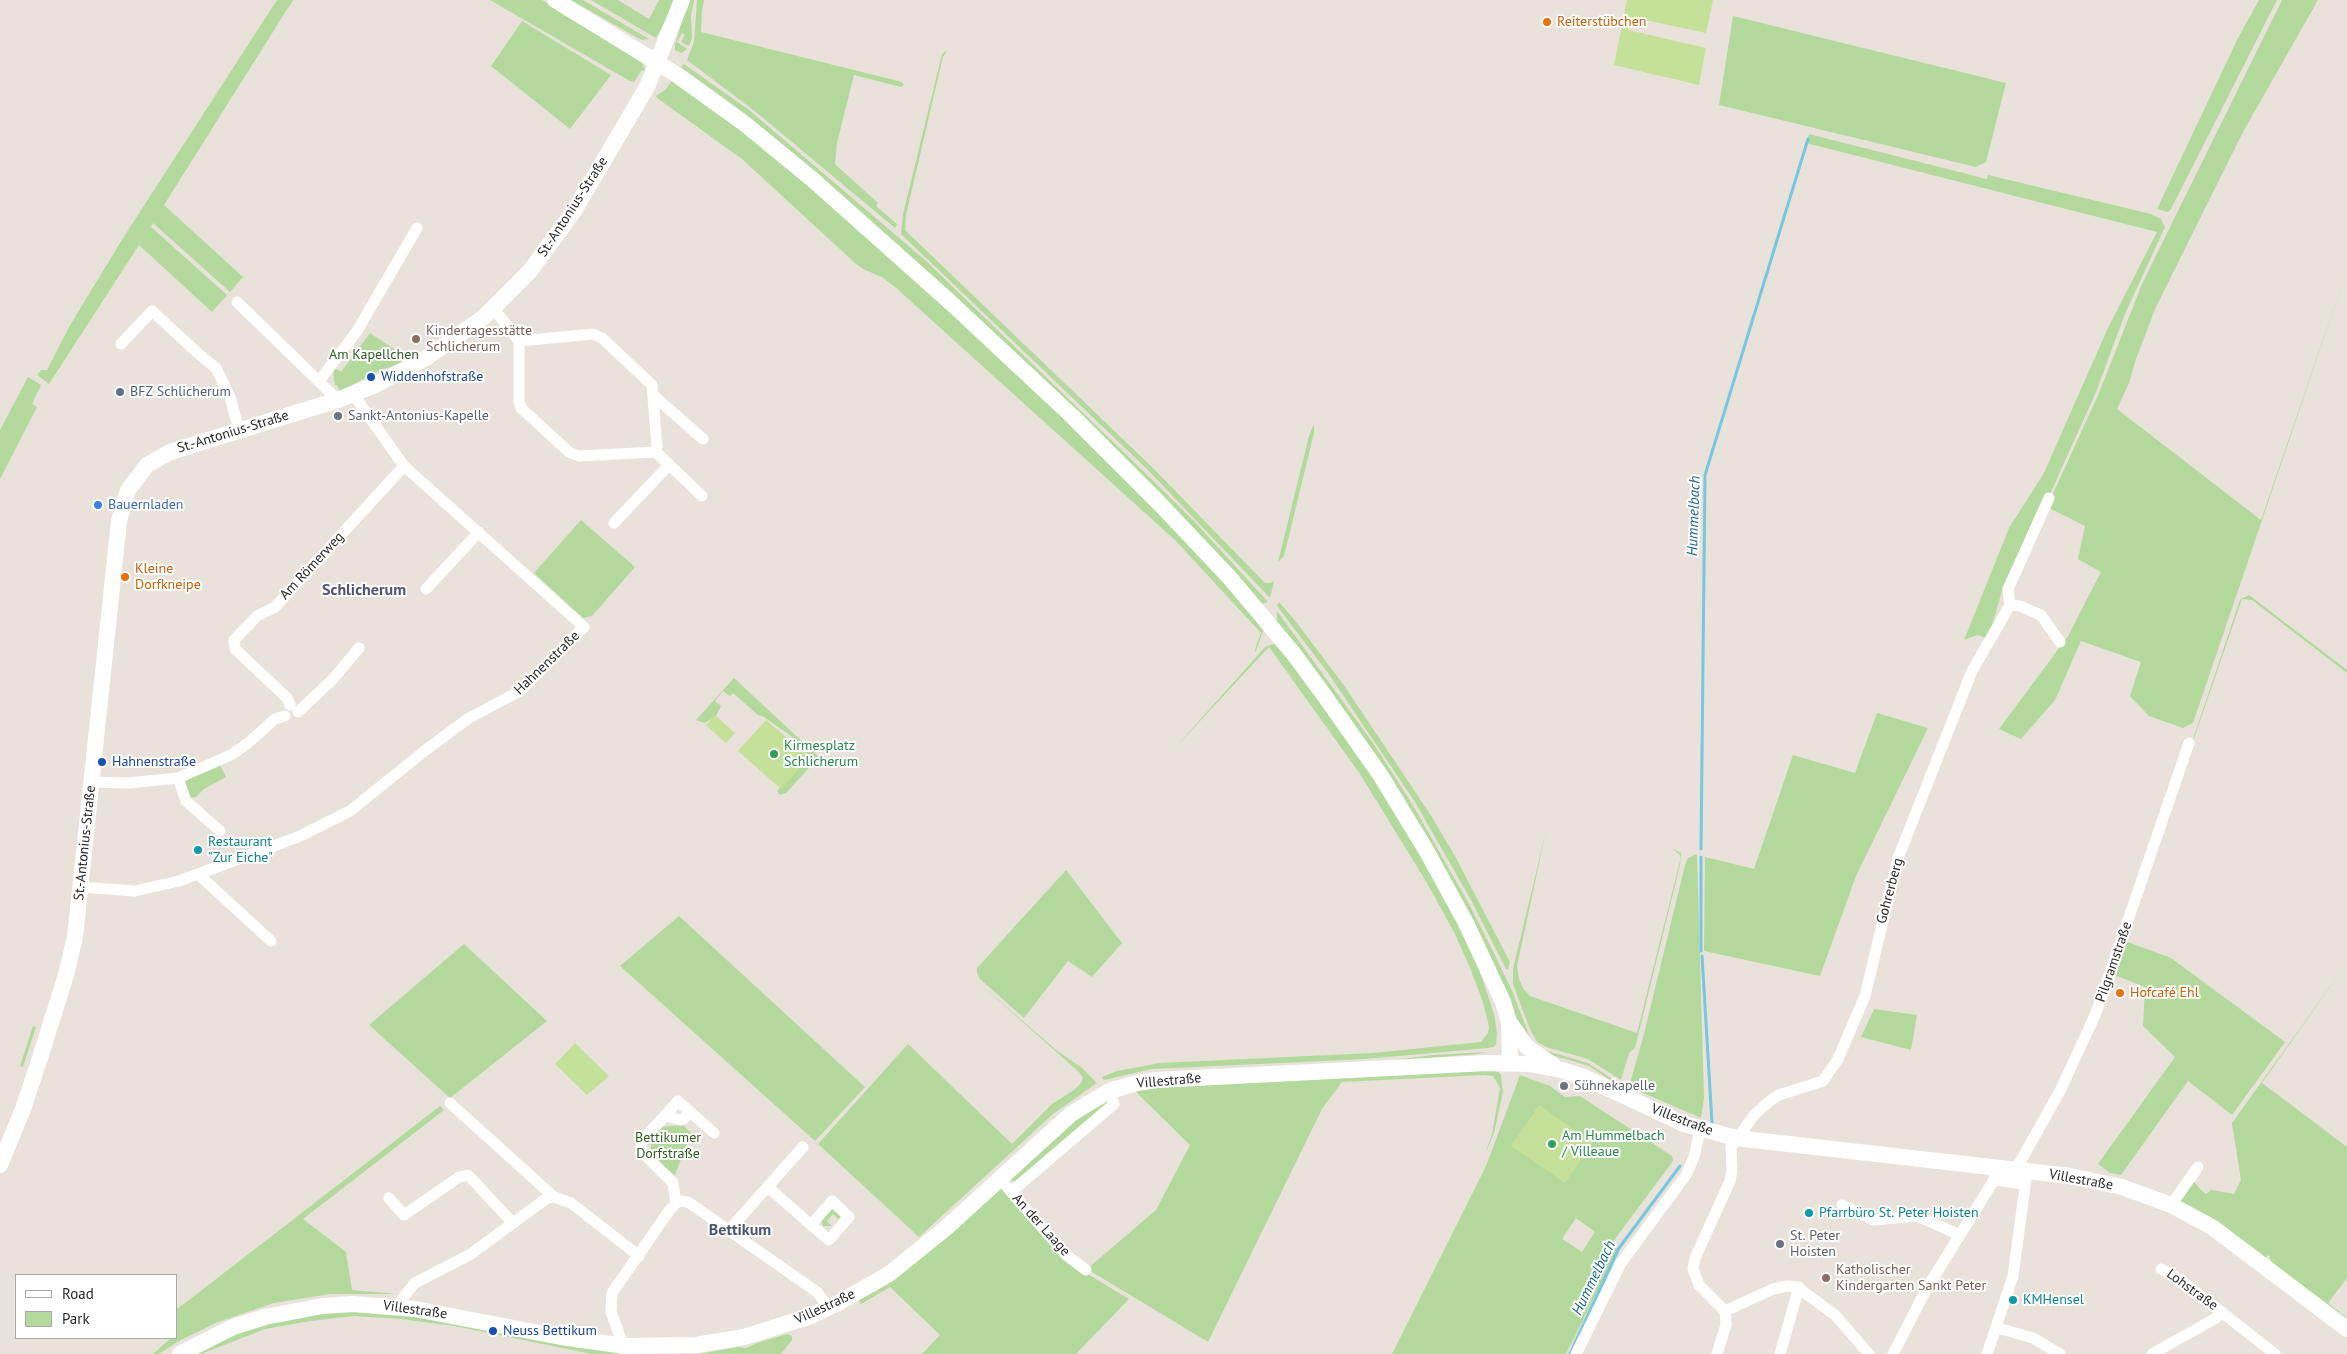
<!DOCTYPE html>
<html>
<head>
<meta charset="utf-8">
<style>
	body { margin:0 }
	#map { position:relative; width:2347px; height:1354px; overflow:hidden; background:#e9e2da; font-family:"PT Sans",sans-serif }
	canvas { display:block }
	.legend { position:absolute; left:15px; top:1274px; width:162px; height:65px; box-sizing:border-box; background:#fff; border:1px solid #a9a9a9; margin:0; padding:6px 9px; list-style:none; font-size:15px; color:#282828 }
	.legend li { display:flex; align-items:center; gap:10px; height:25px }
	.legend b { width:25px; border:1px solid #a9a9a9 }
</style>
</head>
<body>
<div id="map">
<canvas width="2347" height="1354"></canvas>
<ul class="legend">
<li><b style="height:6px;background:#fff"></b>Road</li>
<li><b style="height:14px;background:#b3da9c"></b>Park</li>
</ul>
</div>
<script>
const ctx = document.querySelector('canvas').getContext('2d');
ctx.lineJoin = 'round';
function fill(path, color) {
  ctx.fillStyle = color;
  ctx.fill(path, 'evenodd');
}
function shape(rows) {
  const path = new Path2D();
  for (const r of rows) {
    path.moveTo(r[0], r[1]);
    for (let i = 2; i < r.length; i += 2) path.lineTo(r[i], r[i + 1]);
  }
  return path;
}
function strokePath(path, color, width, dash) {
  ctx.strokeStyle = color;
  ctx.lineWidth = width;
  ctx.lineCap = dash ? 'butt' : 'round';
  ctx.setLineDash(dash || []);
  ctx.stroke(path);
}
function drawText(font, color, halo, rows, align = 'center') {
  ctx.font = font + ' "PT Sans",sans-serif';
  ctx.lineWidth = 4;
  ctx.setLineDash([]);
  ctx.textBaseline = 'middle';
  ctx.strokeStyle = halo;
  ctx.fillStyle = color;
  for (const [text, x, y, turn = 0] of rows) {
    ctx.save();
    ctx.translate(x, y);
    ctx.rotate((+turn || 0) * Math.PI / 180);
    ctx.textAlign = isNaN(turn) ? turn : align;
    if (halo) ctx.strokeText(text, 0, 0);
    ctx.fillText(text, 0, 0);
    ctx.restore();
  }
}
fill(shape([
	[277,0,293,0,164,205,243,277,230,292,153,223,151,227,227,295,212,312,139,245,49,384,37,375,41,370,47,370,69,327,123,238],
	[490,0,542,0,637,58,642,62,645,71,642,70,634,82,628,80],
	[571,0,583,0,649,39,643,40,638,38],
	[591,0,618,0,649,19,659,0,677,0,656,38],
	[688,0,694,0,691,16,692,38,689,46,681,42,685,35,682,33,677,42,687,49,681,53,675,50,675,45],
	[697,0,704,0,702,11,701,32,902,82,904,85,901,87,854,75,837,143,835,164,878,203,876,206,897,224,895,228,756,112,687,60,694,42],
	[2259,0,2277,0,2171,209,2168,212,2157,209,2238,38],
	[2282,0,2318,0,2243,132,2156,307,2136,359,2129,383,2117,409,2261,520,2347,270,2193,723,2183,728,2149,716,2130,696,2141,662,2081,641,2055,700,2021,739,1999,729,2068,636,2101,572,2078,559,2085,526,2047,507,2099,393,2142,284],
	[1733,16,2006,83,1986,162,1976,167,1719,105],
	[522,21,611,75,570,129,491,66],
	[947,50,943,57,906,215,905,230,1153,468,1265,583,1270,583,1274,581,1270,598,1147,469,901,234,903,214,942,54],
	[684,64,749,110,925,260,1138,466,1194,521,1268,602,1262,604,782,146,740,110,681,67],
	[672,81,763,146,811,186,1039,393,1163,515,1264,628,1256,651,1254,652,1261,633,1176,541,895,287,882,277,863,269,855,263,742,159,657,98,656,96,664,91],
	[1809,134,1987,179,1988,175,2151,214,2161,219,2165,227,2125,314,2096,392,2046,503,2003,587,1992,626,1986,638,1978,635,1964,640,2009,528,2044,473,2107,330,2157,232,1806,143],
	[370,333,410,360,381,370,340,391,337,385,335,385,333,372,335,368,341,372],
	[28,377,41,385,32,404,37,407,0,479,0,430],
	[1314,424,1314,433,1286,548,1284,556,1278,562,1309,436],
	[581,520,635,567,592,616,583,618,534,573],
	[2249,595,2347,670,2347,673,2252,600,2242,599,2145,881,2239,603,2241,599],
	[1279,602,1293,618,1343,684,1432,817,1456,858,1510,962,1508,969,1506,969,1471,900,1415,802,1328,673,1277,606],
	[1277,611,1373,743,1411,802,1469,904,1492,949,1513,993,1531,1040,1522,1034,1508,995,1277,623],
	[1276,643,1352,745,1412,838,1470,948,1481,975,1494,1014,1497,1033,1496,1044,1494,1047,1488,1048,1365,1059,1152,1069,1104,1080,1102,1077,1117,1071,1160,1063,1373,1053,1481,1042,1488,1033,1489,1027,1483,1002,1470,968,1455,934,1427,883,1360,774,1269,647,1173,750,1265,647],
	[734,678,819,757,786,793,780,795,777,791,809,756,791,736,764,717,758,715,733,693,730,696,723,691,715,701,721,706,716,716,705,723,696,720],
	[1877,713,1928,728,1856,876,1820,976,1704,951,1705,857,1754,869,1793,755,1855,773],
	[220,765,226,777,204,789,196,797,190,798,182,780],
	[1546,831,1517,966,1519,979,1523,988,1530,996,1637,1033,1680,861,1680,855,1672,848,1681,853,1680,865,1635,1048,1629,1053,1621,1080,1588,1059,1546,1047,1537,1042,1529,1027,1513,984,1513,969],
	[1697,854,1704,1098,1701,1118,1634,1089,1631,1085,1631,1080,1644,1034,1685,865,1688,858],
	[1066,870,1122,943,1092,977,1068,961,1024,1018,980,979,977,973,977,968],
	[679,916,865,1087,815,1141,620,966],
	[2125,941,2171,958,2285,1042,2232,1115,2188,1081,2121,1175,2110,1173,2098,1164,2175,1057,2143,1026,2145,987,2112,974],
	[464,944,547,1021,450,1098,369,1025],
	[2347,963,2262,1083,2347,1147,2347,1278,2328,1303,2347,1318,2347,1323,2272,1264,2269,1255,2264,1258,2177,1202,2193,1180,2200,1189,2206,1194,2211,1190,2234,1194,2241,1180,2232,1123],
	[972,977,1055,1049,1082,1068,1097,1083,1053,1114,919,1237,818,1144,908,1044,1012,1144,1052,1104,1074,1090,1081,1083,1083,1078,1079,1072],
	[1874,1009,1917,1015,1911,1050,1861,1037],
	[33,1026,36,1027,23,1067,20,1066],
	[1544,1050,1588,1063,1614,1080,1616,1084,1589,1066,1545,1053],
	[1487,1052,1478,1054,1367,1063,1433,1055],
	[1490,1070,1498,1072,1501,1075,1503,1092,1494,1133,1485,1154,1492,1134,1500,1088,1493,1076,1484,1075,1342,1082,1322,1109,1208,1342,1087,1269,1156,1210,1190,1145,1133,1089],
	[1520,1075,1550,1086,1565,1097,1580,1096,1672,1156,1673,1161,1612,1243,1618,1250,1566,1354,1392,1354,1486,1166],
	[1576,1218,1595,1232,1582,1252,1562,1239],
	[1107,1097,1108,1104,1017,1182,1012,1181,1010,1177,1068,1123],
	[440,1106,444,1110,303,1219,346,1252,352,1290,398,1294,330,1294,274,1303,218,1322,179,1341,159,1354,153,1354,171,1338,176,1338,176,1310],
	[683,1125,691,1133,675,1175,654,1158,651,1152,651,1144,654,1133,662,1127],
	[1002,1187,1068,1262,1129,1299,1076,1354,922,1354,940,1335,890,1287,861,1304,858,1299],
	[831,1209,835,1209,840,1214,840,1217,838,1219,833,1214,827,1221,832,1226,823,1226,821,1219],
	[386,1310,615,1350,619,1354,592,1354,454,1326,401,1319,354,1316,310,1321,265,1329,201,1354,190,1354,223,1337,295,1315],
	[787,1334,792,1336,792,1340,781,1354,699,1354,738,1347,746,1348,757,1343]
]), '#b3da9c');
fill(shape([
	[1627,0,1713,0,1706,33,1631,17,1628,30,1706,48,1699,85,1614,65],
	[715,715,735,733,726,743,706,725],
	[766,720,809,757,781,789,738,751],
	[575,1043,609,1076,587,1095,555,1064],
	[1539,1105,1593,1143,1565,1183,1511,1146]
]), '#c4e099');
strokePath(shape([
	[1701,849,1705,475,1808,139],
	[1701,857,1701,951],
	[1702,956,1712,1123],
	[1570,1354,1619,1248,1680,1166]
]), '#78c7e0', 3);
strokePath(shape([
	[237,302,338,400],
	[493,308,519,341,519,402,521,408,569,452,579,456,656,452,702,496],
	[519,341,593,334,602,338,652,385,657,447,656,452],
	[121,344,152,311,201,356,216,368,230,397,239,430],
	[320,380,357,331,417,228],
	[653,395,703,439],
	[614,523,669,465],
	[426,589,479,532],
	[2010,605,2020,606,2041,615,2060,642],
	[290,705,287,698,235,649,234,640,257,616,275,607,404,466],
	[298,712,333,679,359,648],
	[178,778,186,801,220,831],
	[92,782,128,783,178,778,231,755,248,743,275,719,285,716],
	[199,875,271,941],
	[80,887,135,891,179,881,298,837,350,811,427,749,469,718,520,691,584,627,404,466,353,394],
	[450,1103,554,1197],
	[665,1116,681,1120,686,1117,689,1111],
	[2015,1171,2060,1091,2096,1013,2189,743],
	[1994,1180,2025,1184],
	[1006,1186,1066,1255,1086,1270],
	[768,1187,811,1225,832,1201,849,1217,829,1240,811,1225],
	[1011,1192,1114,1104,1109,1091],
	[389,1198,404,1215,459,1177,468,1175,512,1222],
	[676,1203,673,1183,643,1153,641,1147,642,1141,678,1101,714,1133],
	[1842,1205,1874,1220,1917,1216,1960,1235],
	[2171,1205,2198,1167],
	[729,1230,803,1147],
	[2161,1269,2178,1278,2275,1354],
	[396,1306,415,1283,471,1254,547,1198,554,1197,571,1203,639,1256],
	[1725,1311,1773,1289,1787,1286,1797,1287,1835,1315,1869,1354],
	[1998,1328,2033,1338,2060,1354],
	[625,1350,611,1312,612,1293,669,1211,676,1203,681,1201,688,1202,817,1292,829,1308],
	[1576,1354,1621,1263,1686,1175,1694,1157,1700,1130],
	[1717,1354,1726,1325,1725,1311,1699,1285,1693,1269,1695,1258,1730,1181,1732,1171,1731,1147,1754,1115,1771,1100,1779,1095,1823,1081,1838,1059,1865,996,1898,858,1972,671,2010,605,2008,589,2049,498],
	[1780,1354,1799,1287],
	[1893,1354,1927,1288,1994,1180,1995,1168],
	[1987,1354,2013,1276,2027,1172],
	[2152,1354,2216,1318,2222,1312]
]), '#fff', 11);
strokePath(shape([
	[555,0,674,73,745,124,812,179,950,302,1072,416,1160,504,1230,578,1293,653,1324,695,1381,776,1426,850,1465,921,1503,1002,1509,1022,1510,1062],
	[1510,1023,1527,1047,1553,1065],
	[0,1165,23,1109,41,1055,66,975,75,937,119,521,128,490,147,465,170,452,338,400,375,385,426,358,484,317,530,271,574,211,647,87,682,0],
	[180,1354,233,1327,265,1317,322,1306,353,1304,415,1309,561,1337,625,1346,696,1345,744,1337,811,1316,840,1302,889,1274,946,1228,1071,1114,1109,1091,1137,1083,1156,1080,1487,1063,1529,1064,1561,1070,1584,1077,1684,1124,1736,1138,2070,1176,2122,1187,2171,1205,2212,1227,2347,1329]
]), '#fff', 16);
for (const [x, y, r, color] of [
	[1547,22,5,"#e8710a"],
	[416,339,5,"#8d6e63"],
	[371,377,5,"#1a4fb4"],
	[120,392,5,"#5c6f8a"],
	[338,416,5,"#6b7280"],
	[98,505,5,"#3f7fe0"],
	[125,577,5,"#e8710a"],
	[774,754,5,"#2e9e5b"],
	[102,762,5,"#1a4fb4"],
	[198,850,5,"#0f9aa8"],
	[2120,993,5,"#e8710a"],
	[1564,1086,5,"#6b7280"],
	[1552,1144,5,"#2e9e5b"],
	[1809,1213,5,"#0f9aa8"],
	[1780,1244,5,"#6b7280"],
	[1826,1278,5,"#8d6e63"],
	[2013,1300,5,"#0f9aa8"],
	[493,1331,5,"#1a4fb4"]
]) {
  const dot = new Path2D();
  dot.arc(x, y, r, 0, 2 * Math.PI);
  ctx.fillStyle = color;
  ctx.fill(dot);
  strokePath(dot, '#fff', 2);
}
drawText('14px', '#c56008', '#fff', [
	["Reiterstübchen",1557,22],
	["Kleine",135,569],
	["Dorfkneipe",135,585],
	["Hofcafé Ehl",2130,993]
], 'left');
drawText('14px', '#282828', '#fff', [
	["St.-Antonius-Straße",573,207,-57],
	["St.-Antonius-Straße",233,432,-17],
	["Am Römerweg",312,566,-47],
	["Hahnenstraße",547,663,-44],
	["St.-Antonius-Straße",85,843,-84],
	["Gohrerberg",1890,891,-75],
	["Pilgramstraße",2114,962,-71],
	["Villestraße",1169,1081,-5],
	["Villestraße",1682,1120,21],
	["Villestraße",2081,1180,10],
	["An der Laage",1041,1225,48],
	["Lohstraße",2192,1290,36],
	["Villestraße",825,1307,-25],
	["Villestraße",415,1310,8]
]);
drawText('14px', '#785e54', '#fff', [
	["Kindertagesstätte",426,331],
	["Schlicherum",426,347],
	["Katholischer",1836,1270],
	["Kindergarten Sankt Peter",1836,1286]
], 'left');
drawText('14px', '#2e5c20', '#fff', [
	["Am Kapellchen",374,355],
	["Bettikumer",668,1138],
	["Dorfstraße",668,1154]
]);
drawText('14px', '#164399', '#fff', [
	["Widdenhofstraße",381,377],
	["Hahnenstraße",112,762],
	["Neuss Bettikum",503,1331]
], 'left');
drawText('14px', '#4e5e75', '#fff', [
	["BFZ Schlicherum",130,392]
], 'left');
drawText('14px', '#5b616d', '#fff', [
	["Sankt-Antonius-Kapelle",348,416],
	["Sühnekapelle",1574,1086],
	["St. Peter",1790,1236],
	["Hoisten",1790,1252]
], 'left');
drawText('14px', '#366cbe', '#fff', [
	["Bauernladen",108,505]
], 'left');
drawText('14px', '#27864d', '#fff', [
	["Kirmesplatz",784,746],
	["Schlicherum",784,762],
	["Am Hummelbach",1562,1136],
	["/ Villeaue",1562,1152]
], 'left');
drawText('14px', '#0d838f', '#fff', [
	["Restaurant",208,842],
	["\"Zur Eiche\"",208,858],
	["Pfarrbüro St. Peter Hoisten",1819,1213],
	["KMHensel",2023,1300]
], 'left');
drawText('italic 15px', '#1b6588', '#fff', [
	["Hummelbach",1694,516,-88],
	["Hummelbach",1594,1278,-64]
]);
drawText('bold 16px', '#4d5573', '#fff', [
	["Schlicherum",364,590],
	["Bettikum",740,1230]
]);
</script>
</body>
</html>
